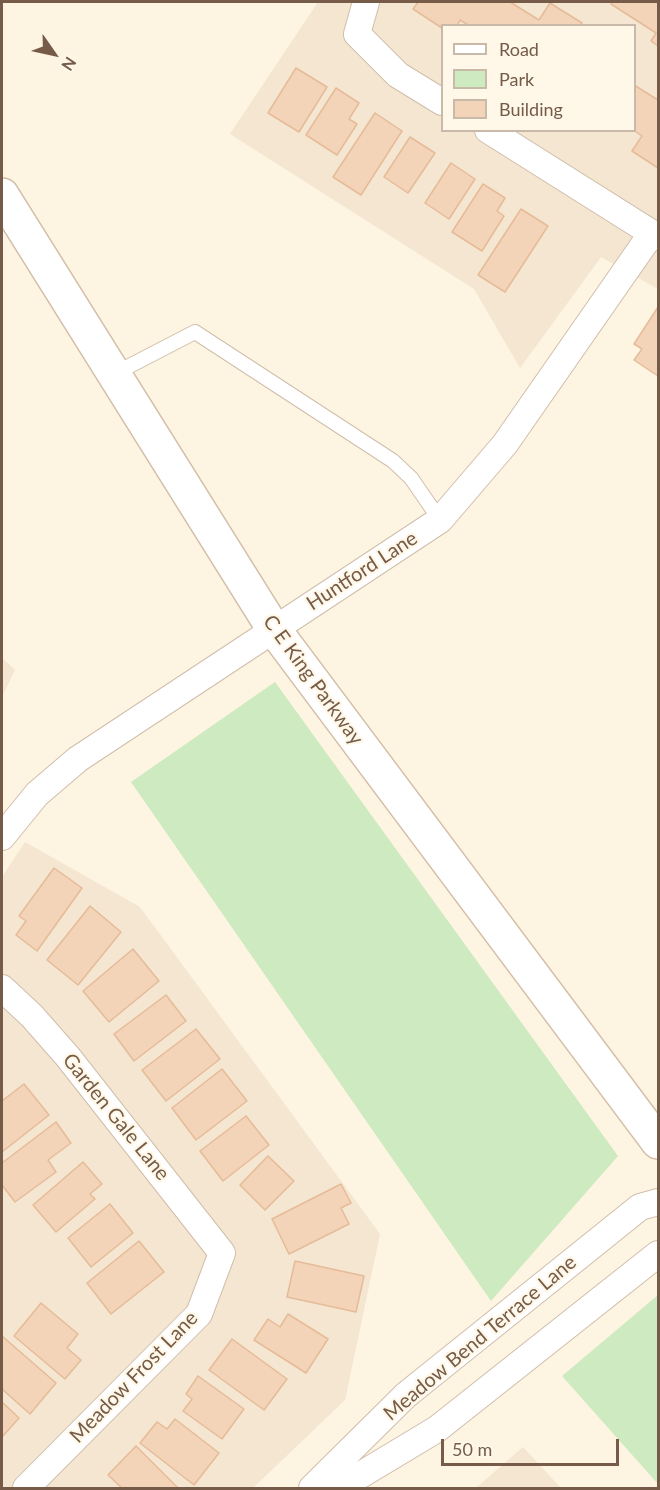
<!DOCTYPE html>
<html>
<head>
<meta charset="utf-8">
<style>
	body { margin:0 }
	#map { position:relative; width:660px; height:1490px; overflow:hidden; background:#fdf4e1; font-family:Lato,sans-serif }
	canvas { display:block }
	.frame { position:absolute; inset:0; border:3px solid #755b48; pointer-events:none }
	.legend { position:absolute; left:441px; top:24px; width:195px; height:108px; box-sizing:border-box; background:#fff8e8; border:2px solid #c8b9a8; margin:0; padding:8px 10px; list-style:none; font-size:18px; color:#755b48 }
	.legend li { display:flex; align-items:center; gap:12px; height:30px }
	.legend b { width:30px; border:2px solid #c8b9a8 }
	.north { position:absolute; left:24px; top:24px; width:60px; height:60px; -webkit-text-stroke:4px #fff8e8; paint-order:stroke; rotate:124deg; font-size:16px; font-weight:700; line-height:24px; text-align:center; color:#755b48 }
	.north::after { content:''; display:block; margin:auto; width:21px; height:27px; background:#755b48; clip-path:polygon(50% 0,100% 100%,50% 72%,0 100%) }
	.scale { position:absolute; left:441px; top:1439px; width:178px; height:27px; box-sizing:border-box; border:3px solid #755b48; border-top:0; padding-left:8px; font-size:18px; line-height:21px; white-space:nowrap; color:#755b48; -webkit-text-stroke:4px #fff8e8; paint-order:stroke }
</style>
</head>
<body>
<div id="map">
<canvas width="660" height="1490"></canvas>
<div class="frame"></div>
<ul class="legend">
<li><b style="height:8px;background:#fff"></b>Road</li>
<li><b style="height:16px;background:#ceeac0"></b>Park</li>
<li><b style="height:16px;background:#f3d4b8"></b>Building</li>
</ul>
<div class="north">N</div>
<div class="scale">50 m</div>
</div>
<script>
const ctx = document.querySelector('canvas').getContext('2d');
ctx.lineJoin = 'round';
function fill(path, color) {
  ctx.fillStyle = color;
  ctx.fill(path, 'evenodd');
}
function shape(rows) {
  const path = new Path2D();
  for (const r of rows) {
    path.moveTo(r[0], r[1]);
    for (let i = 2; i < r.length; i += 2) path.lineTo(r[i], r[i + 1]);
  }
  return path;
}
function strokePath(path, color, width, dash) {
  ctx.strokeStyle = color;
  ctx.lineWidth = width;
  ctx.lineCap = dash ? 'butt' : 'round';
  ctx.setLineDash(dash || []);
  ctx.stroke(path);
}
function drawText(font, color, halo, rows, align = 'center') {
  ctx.font = font + ' Lato,sans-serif';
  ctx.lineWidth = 4.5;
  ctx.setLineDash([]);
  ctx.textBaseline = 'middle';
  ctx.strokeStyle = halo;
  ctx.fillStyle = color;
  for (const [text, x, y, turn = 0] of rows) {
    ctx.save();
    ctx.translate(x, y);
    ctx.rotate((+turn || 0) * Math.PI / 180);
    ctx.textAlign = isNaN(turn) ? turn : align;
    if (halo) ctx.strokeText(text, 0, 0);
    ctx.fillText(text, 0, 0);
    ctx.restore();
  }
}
fill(shape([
	[318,2,658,2,658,289,601,257,520,368,474,289,230,134],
	[442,26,634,26,634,130,442,130],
	[2,658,15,670,2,697],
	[25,842,140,907,380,1234,345,1400,253,1488,2,1488,2,877],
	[523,1447,561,1488,476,1488]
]), '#f4e6d0');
fill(shape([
	[275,682,618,1156,491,1301,131,782],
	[658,1295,658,1484,562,1376]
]), '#ceeac0');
const building = shape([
	[418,2,510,2,539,20,550,3,582,23,580,26,470,26,460,20,457,26,442,26,442,28,413,9,418,2],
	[612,2,658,2,658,46,651,41,656,33,611,4,612,2],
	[296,68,327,87,299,132,268,113,296,68],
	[634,85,658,100,658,168,632,151,642,136,633,130,634,85],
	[336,88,359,103,349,119,357,124,337,155,306,135,336,88],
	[375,113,402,131,361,195,333,177,375,113],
	[410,137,435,153,408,193,384,177,410,137],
	[451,163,475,179,449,219,425,203,451,163],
	[483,184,505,198,497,211,504,216,482,251,452,232,483,184],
	[521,209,548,226,505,292,478,275,521,209],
	[658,307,658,376,634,360,642,349,634,344,658,307],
	[54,868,82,888,37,951,16,935,26,921,19,916,54,868],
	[90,906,121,932,78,985,47,960,90,906],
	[133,949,159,981,109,1022,83,991,133,949],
	[166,995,186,1021,134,1061,114,1034,166,995],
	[196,1029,220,1059,166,1101,142,1070,196,1029],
	[222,1069,247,1101,196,1140,172,1108,222,1069],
	[24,1084,49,1115,2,1152,2,1101,24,1084],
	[246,1116,269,1145,223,1181,200,1151,246,1116],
	[56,1122,71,1143,48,1160,56,1172,15,1202,2,1185,2,1163,56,1122],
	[268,1156,294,1181,265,1210,240,1185,268,1156],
	[83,1162,102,1184,90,1194,95,1199,56,1232,33,1205,83,1162],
	[341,1184,351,1203,341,1208,349,1224,289,1254,272,1219,341,1184],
	[110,1204,133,1233,91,1267,68,1238,110,1204],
	[139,1241,164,1272,111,1314,87,1283,139,1241],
	[295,1261,364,1276,356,1312,287,1297,295,1261],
	[41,1303,78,1334,67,1348,81,1360,65,1379,14,1336,41,1303],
	[288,1314,328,1339,306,1373,254,1340,268,1319,280,1327,288,1314],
	[2,1336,56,1383,30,1414,2,1389,2,1336],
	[232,1339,287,1379,264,1410,209,1370,232,1339],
	[198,1376,244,1409,222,1439,183,1411,192,1399,186,1394,198,1376],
	[2,1402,19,1418,2,1437,2,1402],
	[175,1419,219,1453,194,1485,140,1443,157,1422,167,1429,175,1419],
	[136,1446,178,1488,122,1488,108,1475,136,1446]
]);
fill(building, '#f3d4b8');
strokePath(building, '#e6bb98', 1.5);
const service = shape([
	[114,374,195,332,393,461,411,478,440,520]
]);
const minor = shape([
	[366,2,357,34,398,75,442,102],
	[488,130,658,237],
	[2,837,37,794,78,759,440,520,505,444,652,233],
	[2,988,32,1016,68,1057,222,1253,199,1314,26,1488],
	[312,1488,406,1395,640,1207,658,1202],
	[339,1488,437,1429,658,1254]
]);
const secondary = shape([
	[2,195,273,628,658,1142]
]);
strokePath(service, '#d0beab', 16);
strokePath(minor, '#d0beab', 28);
strokePath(secondary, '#d3bea8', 36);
strokePath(service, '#fff', 14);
strokePath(minor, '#fff', 26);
strokePath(secondary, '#fff', 33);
drawText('20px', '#755b48', '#fff8e8', [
	["Huntford Lane",362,571,-33],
	["C E King Parkway",313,680,54],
	["Garden Gale Lane",116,1117,51],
	["Meadow Bend Terrace Lane",480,1338,-40],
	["Meadow Frost Lane",134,1377,-46]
]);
</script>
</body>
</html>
